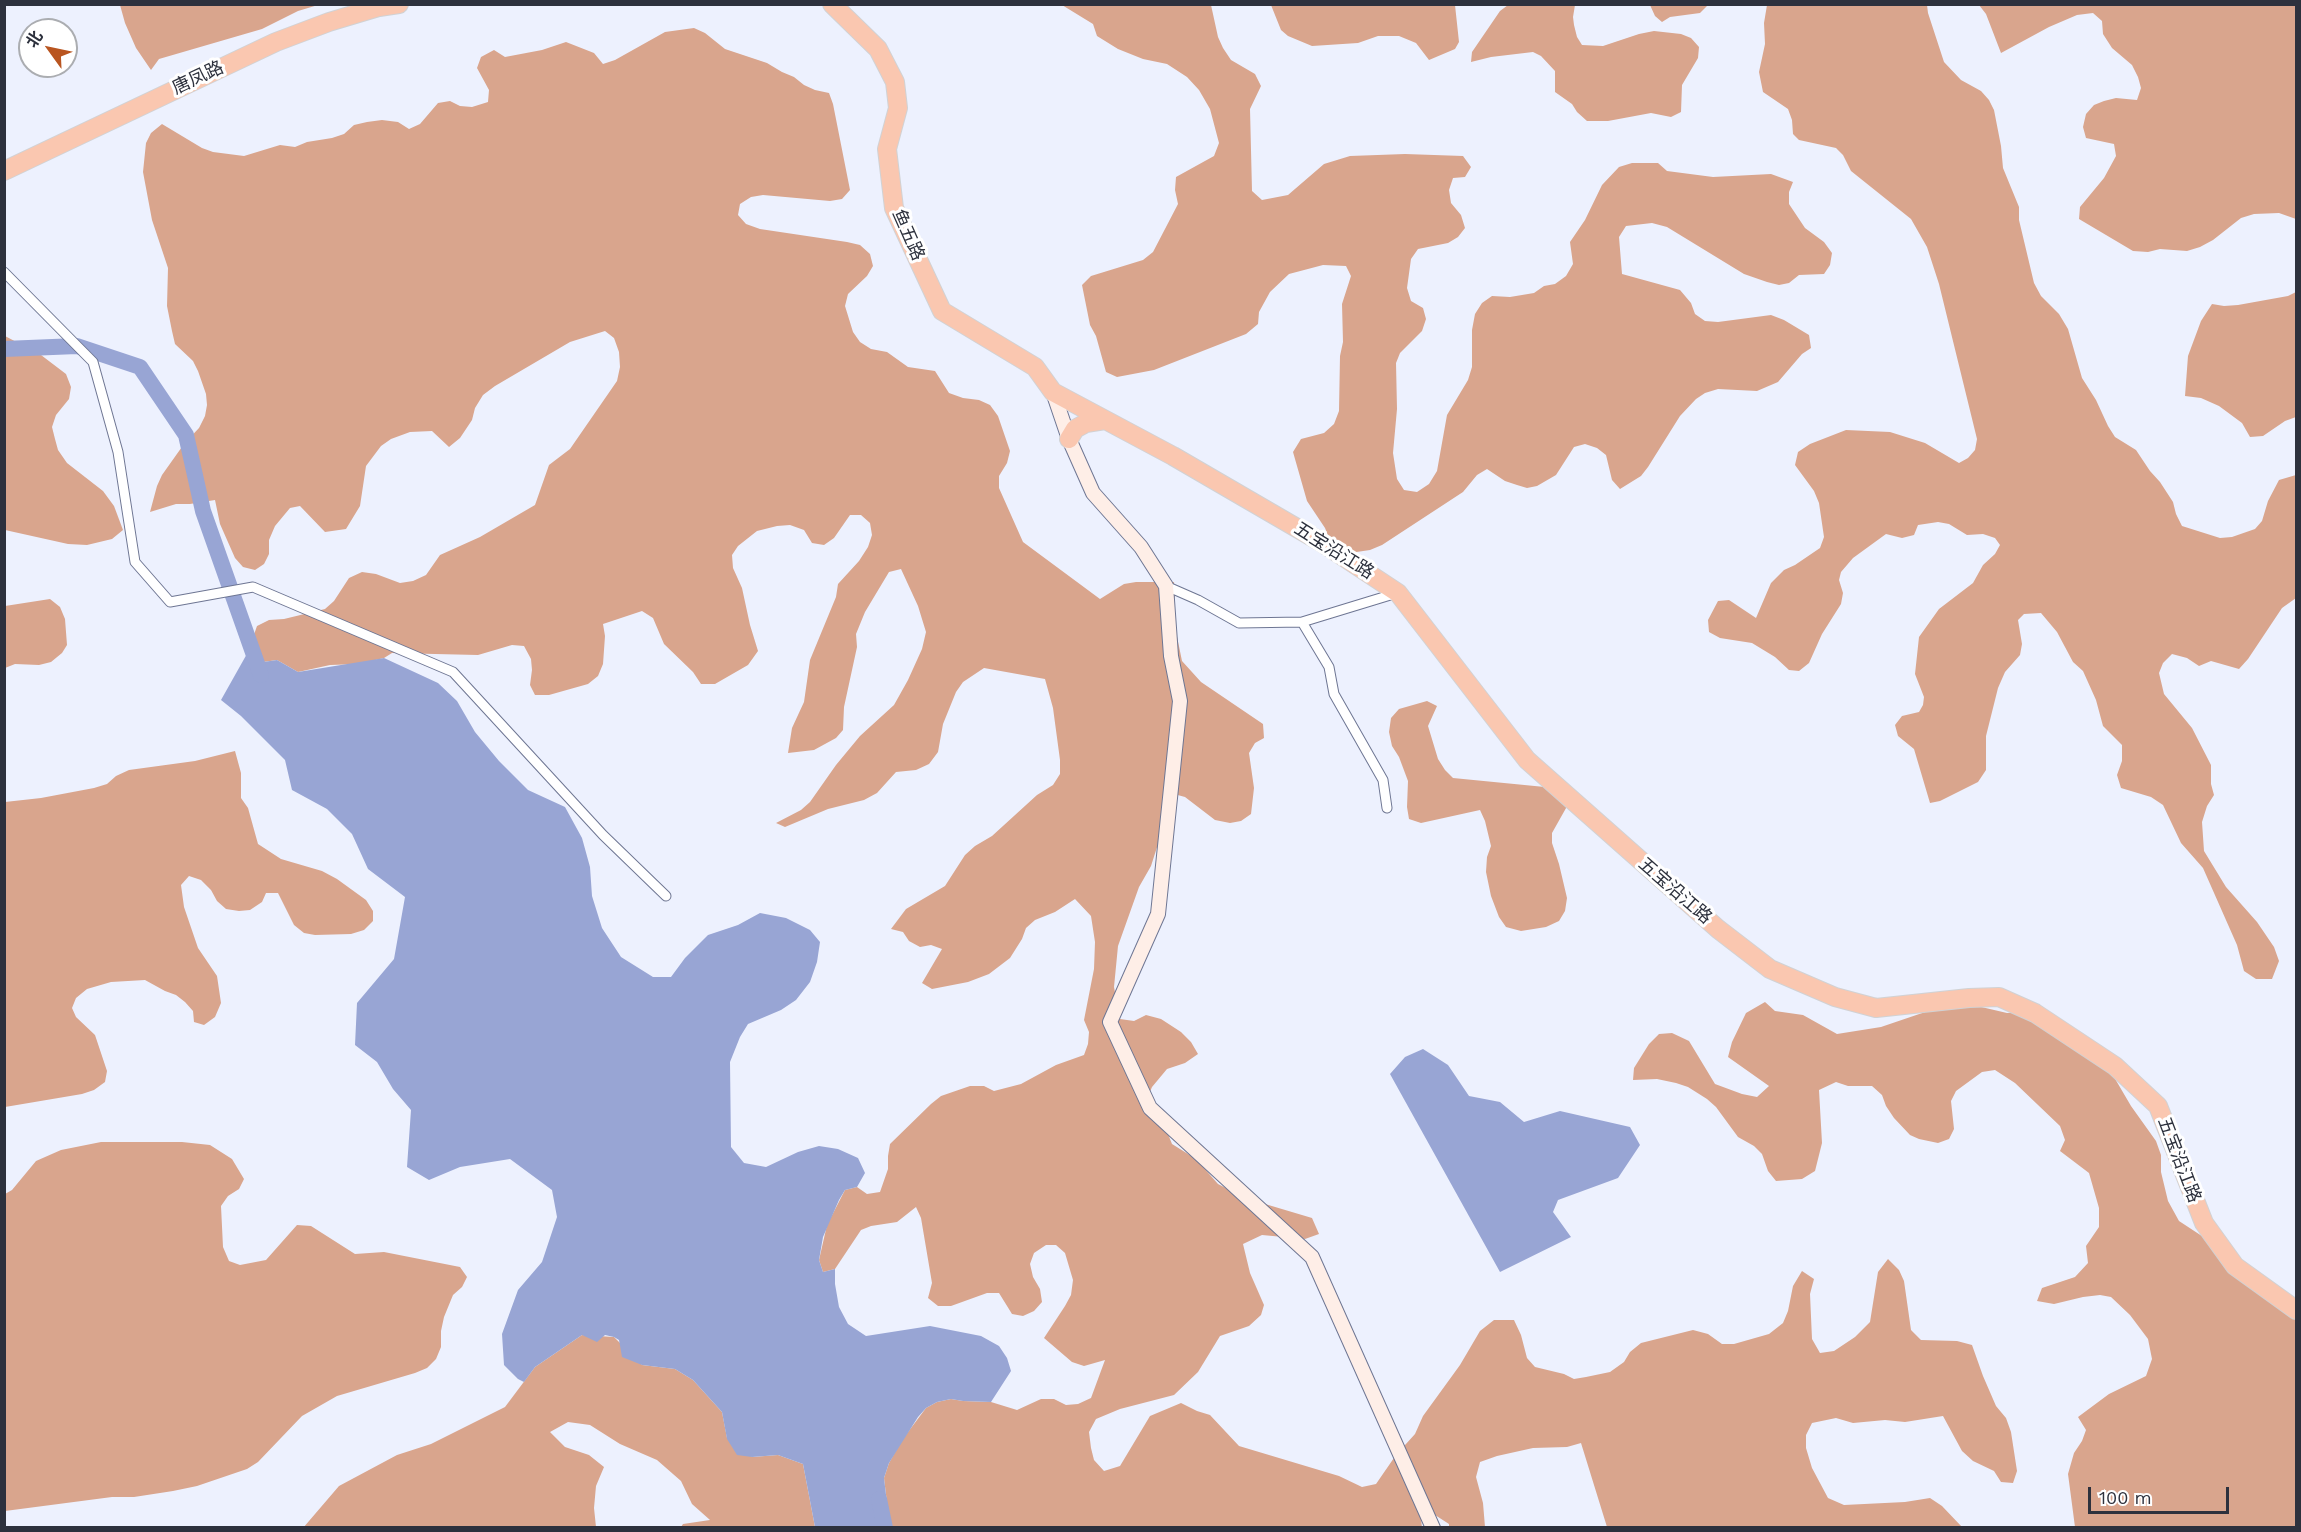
<!DOCTYPE html>
<html>
<head>
<meta charset="utf-8">
<style>
	body { margin:0 }
	#map { position:relative; width:2301px; height:1532px; overflow:hidden; background:#edf1fe; font-family:"Work Sans","Noto Sans SC",sans-serif }
	canvas { display:block }
	.frame { position:absolute; inset:0; border:6px solid #2d313d; pointer-events:none }
	.north { position:absolute; left:18px; top:18px; width:60px; height:60px; box-sizing:border-box; background:#fff; border:2px solid #abadb1; border-radius:50%; rotate:303deg; font-size:16px; font-weight:700; line-height:24px; text-align:center; color:#2d313d }
	.north::after { content:''; display:block; margin:auto; width:21px; height:27px; background:#b95520; clip-path:polygon(50% 0,100% 100%,50% 72%,0 100%) }
	.scale { position:absolute; left:2088px; top:1487px; width:141px; height:27px; box-sizing:border-box; border:3px solid #2d313d; border-top:0; padding-left:8px; font-size:18px; line-height:21px; white-space:nowrap; color:#2d313d; -webkit-text-stroke:4px #fff; paint-order:stroke }
</style>
</head>
<body>
<div id="map">
<canvas width="2301" height="1532"></canvas>
<div class="frame"></div>
<div class="north">北</div>
<div class="scale">100 m</div>
</div>
<script>
const ctx = document.querySelector('canvas').getContext('2d');
ctx.lineJoin = 'round';
function fill(path, color) {
  ctx.fillStyle = color;
  ctx.fill(path, 'evenodd');
}
function shape(rows) {
  const path = new Path2D();
  for (const r of rows) {
    path.moveTo(r[0], r[1]);
    for (let i = 2; i < r.length; i += 2) path.lineTo(r[i], r[i + 1]);
  }
  return path;
}
function strokePath(path, color, width, dash) {
  ctx.strokeStyle = color;
  ctx.lineWidth = width;
  ctx.lineCap = dash ? 'butt' : 'round';
  ctx.setLineDash(dash || []);
  ctx.stroke(path);
}
function drawText(font, color, halo, rows, align = 'center') {
  ctx.font = font + ' "Work Sans","Noto Sans SC",sans-serif';
  ctx.lineWidth = 6;
  ctx.setLineDash([]);
  ctx.textBaseline = 'middle';
  ctx.strokeStyle = halo;
  ctx.fillStyle = color;
  for (const [text, x, y, turn = 0] of rows) {
    ctx.save();
    ctx.translate(x, y);
    ctx.rotate((+turn || 0) * Math.PI / 180);
    ctx.textAlign = isNaN(turn) ? turn : align;
    if (halo) ctx.strokeText(text, 0, 0);
    ctx.fillText(text, 0, 0);
    ctx.restore();
  }
}
fill(shape([
	[120,5,120,4,318,5,298,11,262,29,159,59,151,70,136,48,125,23],
	[1062,5,1211,5,1218,37,1223,48,1231,60,1255,74,1261,86,1250,109,1252,191,1262,200,1288,195,1324,164,1350,156,1405,154,1463,156,1471,167,1465,177,1453,178,1449,190,1451,203,1461,215,1465,228,1458,237,1448,243,1418,249,1411,259,1407,288,1411,301,1423,308,1426,319,1422,331,1400,353,1396,363,1397,409,1393,453,1397,479,1404,490,1417,492,1429,484,1437,471,1447,415,1468,380,1472,367,1472,330,1475,314,1482,303,1492,296,1510,297,1534,293,1544,286,1555,284,1566,276,1573,264,1570,242,1585,220,1602,185,1619,167,1632,163,1658,163,1667,171,1713,177,1771,174,1793,182,1789,192,1789,204,1805,228,1824,242,1832,253,1830,265,1824,274,1799,275,1789,283,1779,285,1767,282,1744,274,1667,227,1652,223,1626,226,1619,237,1622,274,1680,290,1691,303,1695,314,1705,321,1718,322,1771,315,1784,320,1809,335,1811,348,1802,354,1778,382,1757,391,1718,389,1705,393,1696,399,1680,416,1648,467,1641,476,1620,489,1612,480,1606,455,1597,448,1585,444,1574,447,1556,475,1537,486,1527,488,1517,485,1505,481,1487,469,1477,475,1463,492,1382,545,1370,550,1343,554,1333,548,1325,528,1307,501,1293,452,1301,439,1324,433,1334,424,1339,411,1340,356,1343,342,1342,304,1351,276,1346,266,1323,265,1289,274,1270,292,1259,312,1258,324,1246,334,1154,370,1117,377,1106,372,1096,336,1090,325,1082,285,1091,276,1143,260,1153,252,1178,204,1175,190,1176,177,1214,156,1219,143,1210,109,1199,90,1187,77,1167,64,1143,59,1118,49,1097,36,1093,24],
	[1271,5,1455,5,1459,42,1455,49,1429,60,1416,43,1399,36,1378,36,1358,43,1312,46,1288,36,1281,30],
	[1508,5,1575,5,1573,17,1574,25,1577,37,1582,45,1603,46,1639,34,1654,31,1681,34,1691,38,1699,47,1698,58,1682,85,1681,112,1671,117,1651,113,1608,121,1587,121,1577,112,1572,104,1555,92,1555,71,1541,56,1533,52,1491,57,1471,62,1472,52,1500,11],
	[1650,5,1708,5,1700,13,1670,17,1662,22,1655,16],
	[1767,5,1927,5,1928,13,1944,62,1961,80,1981,91,1989,100,1994,110,2001,146,2003,168,2019,207,2019,220,2034,283,2041,296,2059,314,2068,329,2082,378,2096,400,2108,426,2115,437,2136,450,2150,471,2160,482,2173,502,2176,514,2182,526,2220,538,2232,537,2255,529,2262,521,2268,501,2279,480,2296,475,2296,598,2282,608,2248,659,2239,669,2211,661,2199,666,2187,658,2172,654,2163,663,2159,673,2164,694,2192,728,2211,765,2211,784,2214,795,2207,806,2202,822,2204,851,2226,887,2257,922,2274,947,2279,961,2272,979,2256,979,2244,971,2237,945,2203,868,2181,843,2163,805,2151,797,2121,788,2117,775,2122,761,2122,745,2103,726,2096,700,2083,671,2073,662,2057,632,2041,613,2024,614,2018,620,2022,644,2020,655,2005,672,1998,688,1986,736,1986,770,1978,782,1940,801,1930,803,1914,749,1898,736,1895,725,1902,716,1919,712,1923,705,1924,697,1915,674,1919,637,1939,609,1973,583,1983,565,1995,554,2000,545,1995,538,1983,534,1967,535,1949,524,1938,522,1918,525,1914,535,1902,538,1886,534,1853,558,1841,572,1839,580,1843,593,1841,604,1822,634,1809,663,1799,671,1789,670,1775,657,1752,643,1720,638,1709,632,1708,620,1718,601,1729,600,1756,618,1771,583,1784,570,1795,565,1820,548,1824,537,1819,503,1814,491,1795,465,1798,452,1810,444,1846,430,1890,432,1925,443,1959,463,1968,458,1975,450,1977,439,1939,284,1927,247,1911,219,1851,171,1843,155,1836,148,1799,140,1793,134,1792,120,1788,109,1763,92,1759,72,1765,44,1764,23],
	[1979,5,2296,5,2296,219,2279,213,2254,214,2241,218,2213,240,2200,247,2187,251,2160,249,2148,252,2133,251,2079,219,2080,207,2104,178,2116,156,2114,144,2086,138,2083,127,2086,114,2094,105,2104,101,2116,98,2137,100,2141,88,2138,77,2132,65,2112,48,2103,34,2102,21,2093,13,2077,15,2049,27,2001,53,1986,14],
	[694,28,705,33,725,49,767,63,782,72,794,77,804,85,815,90,829,93,833,104,850,190,842,199,830,201,763,195,751,197,740,204,738,215,746,224,760,229,847,242,860,245,870,254,873,266,867,276,848,294,845,306,853,332,860,342,871,349,887,352,908,367,935,371,949,393,963,398,979,400,990,405,998,416,1010,451,1007,463,999,476,999,488,1023,542,1100,599,1124,584,1136,582,1174,582,1175,595,1173,608,1174,622,1182,661,1201,682,1263,724,1264,738,1255,743,1249,753,1254,788,1251,814,1241,821,1230,823,1215,820,1185,797,1174,794,1151,866,1139,887,1118,946,1114,987,1120,1019,1134,1021,1146,1015,1161,1019,1181,1032,1191,1042,1198,1054,1185,1063,1167,1069,1152,1087,1147,1099,1164,1124,1172,1144,1196,1159,1218,1184,1245,1198,1312,1218,1319,1234,1305,1239,1262,1235,1243,1244,1250,1273,1264,1305,1261,1315,1249,1326,1220,1336,1198,1372,1174,1395,1120,1409,1096,1419,1089,1432,1091,1448,1094,1460,1104,1471,1120,1466,1150,1416,1181,1403,1197,1411,1210,1415,1239,1446,1339,1476,1362,1487,1376,1484,1396,1455,1415,1434,1423,1416,1460,1365,1480,1331,1494,1320,1514,1320,1521,1335,1527,1358,1535,1367,1564,1374,1574,1379,1586,1377,1610,1372,1624,1362,1630,1352,1641,1343,1693,1330,1708,1334,1722,1344,1734,1344,1769,1334,1783,1323,1788,1311,1793,1286,1802,1271,1814,1279,1810,1294,1812,1339,1820,1353,1834,1351,1855,1337,1870,1322,1878,1272,1888,1259,1899,1270,1904,1281,1911,1330,1921,1340,1957,1341,1972,1345,1983,1376,1996,1406,2006,1418,2011,1432,2017,1471,2013,1483,2001,1482,1994,1471,1973,1461,1962,1451,1943,1416,1905,1422,1885,1420,1853,1423,1836,1418,1812,1423,1806,1435,1806,1448,1812,1468,1828,1498,1844,1505,1905,1502,1930,1498,1942,1506,1962,1527,1607,1527,1581,1443,1567,1447,1533,1448,1497,1456,1480,1462,1476,1477,1483,1503,1485,1527,1449,1527,1449,1524,1435,1515,1421,1518,1422,1528,882,1527,887,1503,884,1478,889,1463,902,1440,926,1408,937,1402,951,1399,963,1401,991,1402,1017,1410,1041,1399,1054,1399,1066,1405,1078,1404,1091,1398,1105,1360,1084,1366,1072,1362,1044,1338,1065,1306,1071,1295,1073,1280,1065,1253,1056,1245,1046,1245,1034,1253,1030,1264,1033,1277,1040,1289,1042,1302,1034,1311,1023,1316,1012,1314,999,1293,987,1293,951,1306,938,1306,928,1298,932,1283,921,1218,916,1207,897,1222,871,1226,861,1230,835,1269,823,1272,819,1260,827,1225,845,1190,857,1187,867,1194,880,1192,888,1169,888,1156,890,1144,931,1104,941,1096,970,1086,984,1086,994,1091,1021,1084,1056,1065,1084,1055,1088,1044,1089,1032,1084,1020,1094,969,1095,942,1091,916,1075,899,1055,912,1035,920,1026,928,1022,939,1010,958,989,974,968,982,932,989,922,983,942,949,931,945,920,947,909,941,903,932,891,929,906,909,945,886,965,855,975,846,992,836,1037,795,1053,785,1060,774,1060,760,1053,708,1045,679,984,668,963,682,956,692,943,724,938,752,929,764,916,770,896,772,877,793,864,800,828,809,785,827,776,823,801,810,810,802,836,765,860,736,894,705,908,680,922,649,926,632,918,606,901,569,889,572,865,612,856,634,857,647,844,707,843,730,836,738,814,750,788,753,792,728,804,702,810,660,836,597,838,584,859,561,868,547,872,535,870,523,861,515,850,515,834,538,824,545,812,543,804,530,790,525,777,526,757,531,738,546,732,555,733,568,742,588,750,625,758,651,748,665,715,684,701,684,693,672,664,644,653,618,642,611,603,624,605,636,603,664,598,676,588,684,549,695,535,695,530,685,532,670,531,659,524,646,512,645,478,655,392,653,384,658,358,664,330,665,298,672,277,660,263,662,248,652,257,626,269,620,284,619,325,609,334,601,349,578,362,572,376,574,400,583,413,581,426,575,440,555,480,537,535,505,549,465,570,449,617,381,620,367,619,352,614,338,605,331,570,342,495,386,483,395,475,408,472,420,460,438,449,447,432,431,410,432,391,439,381,446,366,466,360,506,346,529,325,532,300,506,290,508,275,526,269,540,269,554,264,564,255,570,243,567,235,558,220,524,215,500,190,504,176,504,150,512,157,486,162,475,184,444,199,428,205,416,207,405,206,394,198,371,193,361,175,344,172,331,167,306,168,268,152,220,143,172,146,143,151,133,162,124,202,148,213,152,244,156,280,145,295,147,307,142,332,138,344,134,354,125,367,122,382,120,398,122,409,129,420,124,438,103,450,101,460,106,472,107,488,102,489,90,477,68,481,57,494,50,505,57,542,50,566,42,594,53,603,64,615,60,665,32],
	[2296,292,2296,417,2285,421,2263,436,2250,437,2242,423,2219,406,2201,398,2185,396,2188,356,2201,321,2212,304,2224,306,2238,305,2288,296],
	[5,336,41,355,66,374,71,387,69,399,56,415,52,427,55,439,58,450,67,463,103,491,114,506,123,530,112,539,87,545,68,544,5,530],
	[50,599,60,607,65,619,67,645,62,653,51,662,39,665,15,664,5,668,5,606],
	[1427,701,1437,706,1428,726,1438,759,1445,770,1453,778,1555,788,1570,801,1552,833,1552,843,1559,864,1567,898,1565,911,1559,921,1546,927,1521,931,1506,927,1499,917,1491,896,1486,872,1487,857,1491,846,1485,821,1480,810,1421,823,1409,819,1407,807,1408,781,1399,757,1392,746,1389,732,1391,718,1399,709],
	[235,751,241,773,241,798,248,808,258,844,281,859,322,871,337,879,366,900,373,911,373,921,364,930,351,934,315,935,304,933,294,925,278,893,266,893,262,902,250,910,239,911,226,909,217,901,211,890,201,880,189,876,181,885,184,907,198,948,217,976,221,1003,215,1017,204,1025,194,1022,193,1011,185,1002,176,995,165,991,145,980,111,982,87,989,76,998,72,1008,76,1017,95,1035,107,1071,105,1082,94,1090,82,1094,5,1107,5,802,41,798,94,788,107,784,116,776,129,770,195,761],
	[1765,1002,1775,1011,1803,1015,1837,1034,1881,1027,1934,1009,1977,1006,2007,1013,2025,1012,2101,1065,2114,1077,2131,1106,2156,1141,2161,1155,2161,1172,2168,1201,2179,1221,2211,1242,2296,1317,2296,1527,2075,1527,2068,1474,2074,1453,2082,1441,2086,1430,2078,1417,2109,1394,2146,1376,2152,1359,2148,1339,2130,1315,2111,1297,2100,1295,2083,1297,2054,1304,2037,1301,2042,1288,2075,1277,2088,1263,2086,1246,2099,1227,2099,1208,2089,1173,2060,1151,2065,1140,2060,1126,2015,1083,1995,1070,1982,1072,1956,1091,1951,1101,1954,1129,1949,1139,1938,1143,1919,1139,1910,1135,1894,1118,1886,1106,1882,1095,1872,1086,1848,1086,1836,1082,1819,1090,1822,1143,1815,1171,1802,1179,1776,1181,1768,1171,1762,1154,1754,1146,1738,1137,1716,1107,1707,1099,1688,1087,1676,1083,1657,1079,1633,1080,1634,1068,1649,1044,1659,1034,1672,1033,1689,1041,1715,1084,1742,1094,1757,1097,1769,1086,1728,1057,1732,1042,1746,1013],
	[101,1142,182,1142,210,1145,232,1159,244,1179,239,1189,228,1196,221,1206,223,1247,229,1261,240,1265,266,1260,297,1225,311,1226,355,1254,384,1252,460,1267,467,1277,462,1287,453,1295,444,1317,441,1331,441,1347,436,1359,427,1368,415,1373,337,1396,302,1416,258,1462,247,1469,197,1486,173,1491,134,1497,112,1497,5,1511,5,1194,12,1190,36,1161,61,1150],
	[582,1335,614,1337,642,1365,675,1369,693,1380,722,1412,727,1438,752,1457,778,1455,803,1464,815,1527,681,1527,683,1524,710,1520,692,1504,681,1481,657,1460,620,1444,590,1425,568,1422,550,1432,565,1447,589,1455,604,1467,596,1486,594,1508,596,1527,303,1528,339,1486,397,1455,431,1444,505,1407,535,1367]
]), '#d9a58d');
fill(shape([
	[248,652,263,662,277,660,298,672,384,658,438,683,457,701,475,732,499,761,528,790,565,807,582,838,590,867,592,896,602,928,621,957,653,977,671,977,685,958,708,935,738,925,760,913,786,918,810,930,820,942,817,962,810,982,796,1000,781,1010,748,1024,740,1037,730,1062,731,1147,744,1163,766,1167,798,1152,819,1146,838,1149,858,1158,865,1173,857,1187,845,1190,839,1200,823,1237,819,1260,823,1272,835,1269,835,1284,839,1307,848,1324,866,1336,930,1326,981,1336,999,1346,1007,1358,1011,1371,991,1402,963,1401,951,1399,937,1402,926,1408,918,1417,889,1463,884,1478,887,1503,882,1527,815,1527,803,1464,778,1455,752,1457,737,1455,727,1439,722,1412,693,1380,675,1369,642,1365,622,1357,619,1340,614,1337,605,1335,597,1342,582,1335,535,1367,524,1382,518,1379,504,1365,502,1334,518,1290,542,1262,557,1217,552,1190,510,1159,460,1167,429,1180,407,1167,411,1110,393,1089,377,1062,355,1045,357,1003,394,959,405,897,368,869,352,834,327,809,292,790,285,760,241,716,221,700],
	[1423,1049,1448,1065,1469,1096,1500,1102,1524,1122,1560,1111,1630,1127,1640,1145,1618,1178,1558,1200,1553,1212,1571,1237,1500,1272,1390,1074,1405,1057]
]), '#98a5d4');
strokePath(shape([
	[4,349,77,346,140,367,186,435,203,511,261,675],
	[879,1499,885,1528]
]), '#98a5d4', 16);
const street = shape([
	[4,272,93,362,118,452,135,562,170,602,253,587,453,672,603,835,666,896],
	[1166,586,1198,600,1239,623,1302,622,1397,593],
	[1302,622,1329,667,1334,694,1383,780,1387,808]
]);
const secondary = shape([
	[1053,392,1069,439,1093,493,1141,547,1166,586,1171,656,1180,701,1158,914,1110,1022,1150,1108,1312,1257,1433,1528]
]);
const highway = shape([
	[832,4,878,49,895,82,898,108,887,149,894,208,942,311,1035,367,1053,392,1173,456,1321,542,1398,593,1527,760,1718,929,1770,969,1835,997,1876,1008,1969,998,1999,997,2035,1013,2115,1066,2158,1106,2204,1223,2235,1266,2296,1310],
	[4,171,276,42,329,22,379,7,399,4],
	[1069,439,1075,429,1086,423,1105,420]
]);
strokePath(street, '#6e7693', 11);
strokePath(secondary, '#6e7693', 16);
strokePath(highway, '#d1d2d4', 20);
strokePath(street, '#fff', 9);
strokePath(secondary, '#feeee7', 14);
strokePath(highway, '#fac7b0', 18);
drawText('18px', '#2d313d', '#fff', [
	["唐凤路",198,78,-25],
	["鱼五路",908,235,66],
	["五宝沿江路",1334,551,32],
	["五宝沿江路",1675,891,41],
	["五宝沿江路",2179,1160,69]
]);
</script>
</body>
</html>
